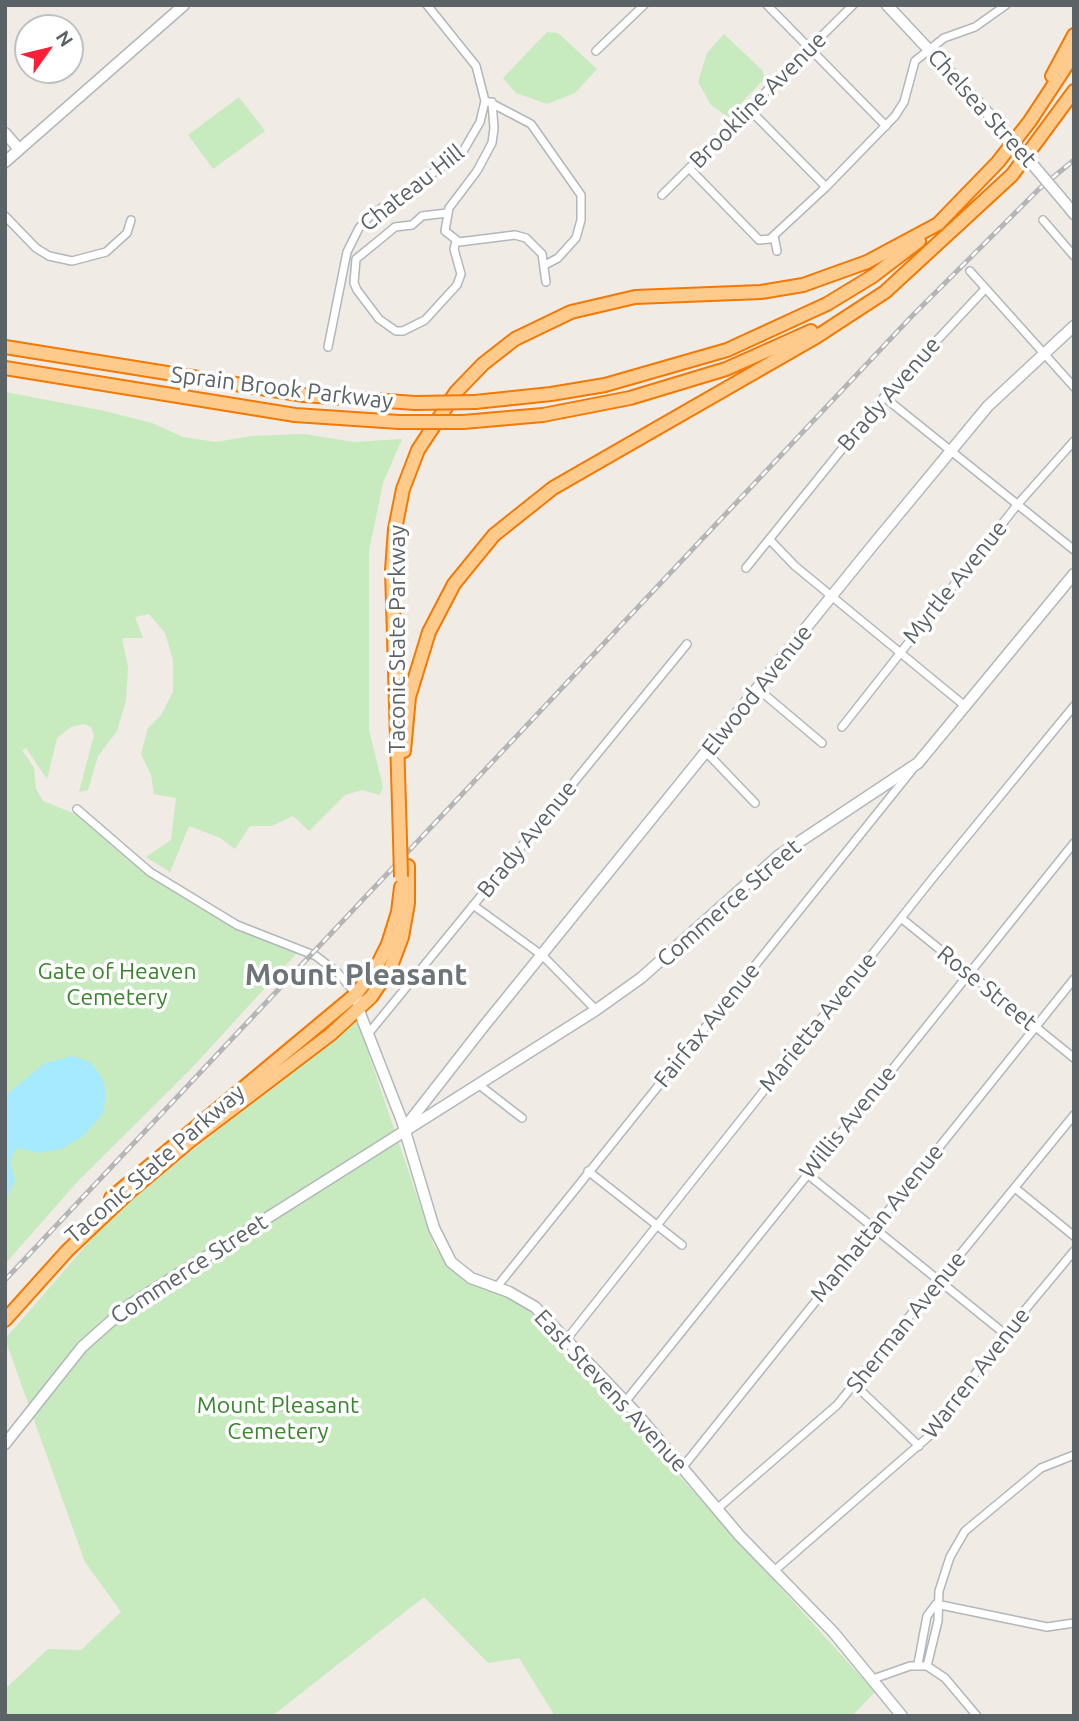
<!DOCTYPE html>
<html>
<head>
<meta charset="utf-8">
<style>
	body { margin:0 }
	#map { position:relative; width:1079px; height:1721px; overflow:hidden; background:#f0ebe4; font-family:Ubuntu,sans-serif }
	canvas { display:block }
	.frame { position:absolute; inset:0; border:7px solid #5c6367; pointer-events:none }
	.north { position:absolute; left:14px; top:14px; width:70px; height:70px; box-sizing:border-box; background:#fff; border:2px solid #bec1c2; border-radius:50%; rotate:56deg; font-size:19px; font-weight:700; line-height:28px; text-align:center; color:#5c6367 }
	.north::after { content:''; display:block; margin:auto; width:24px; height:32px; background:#fc1f39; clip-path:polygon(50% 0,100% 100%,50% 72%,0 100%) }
</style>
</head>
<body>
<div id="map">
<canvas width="1079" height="1721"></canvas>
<div class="frame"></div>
<div class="north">N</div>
</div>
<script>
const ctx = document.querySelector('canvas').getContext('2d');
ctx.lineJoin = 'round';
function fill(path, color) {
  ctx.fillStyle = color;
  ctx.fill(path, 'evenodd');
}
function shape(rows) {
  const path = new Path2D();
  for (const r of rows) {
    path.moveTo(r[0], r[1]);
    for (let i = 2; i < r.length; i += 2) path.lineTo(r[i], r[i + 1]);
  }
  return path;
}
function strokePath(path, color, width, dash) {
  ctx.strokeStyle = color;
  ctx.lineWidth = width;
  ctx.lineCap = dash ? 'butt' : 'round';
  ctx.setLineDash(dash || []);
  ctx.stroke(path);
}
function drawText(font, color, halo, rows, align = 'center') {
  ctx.font = font + ' Ubuntu,sans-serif';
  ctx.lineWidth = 7;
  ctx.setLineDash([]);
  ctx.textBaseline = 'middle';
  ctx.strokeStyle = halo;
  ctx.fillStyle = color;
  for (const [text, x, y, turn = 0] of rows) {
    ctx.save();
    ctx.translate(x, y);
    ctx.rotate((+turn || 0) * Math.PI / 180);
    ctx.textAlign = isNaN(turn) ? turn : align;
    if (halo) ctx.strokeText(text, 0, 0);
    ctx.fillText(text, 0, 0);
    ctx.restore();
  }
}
fill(shape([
	[547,32,558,33,597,69,575,93,547,104,516,93,503,78],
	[724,34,763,71,764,79,728,117,711,105,698,82,707,53],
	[239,97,265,131,213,169,188,135],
	[5,392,105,411,152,423,183,437,216,442,252,436,304,434,354,442,402,439,383,483,369,551,369,730,383,787,380,795,362,790,345,795,309,831,293,816,272,826,250,826,235,849,220,838,189,826,170,872,146,857,171,840,176,798,154,794,151,775,141,754,148,728,161,715,173,692,173,660,165,633,149,614,135,617,143,638,122,638,128,667,126,700,117,731,98,756,88,790,79,792,94,735,91,727,84,724,71,727,57,738,47,779,26,748,22,750,34,768,36,789,43,801,80,816,131,862,153,876,248,933,297,953,189,1071,79,1180,5,1264],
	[357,1020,434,1246,459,1276,524,1305,875,1692,852,1716,555,1716,519,1658,488,1663,424,1597,272,1716,5,1716,5,1689,48,1649,81,1650,121,1612,85,1562,5,1339,116,1211]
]), '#c7eabe');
fill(shape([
	[73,1056,90,1062,102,1078,106,1096,102,1115,82,1137,61,1149,38,1153,19,1148,15,1150,10,1162,15,1180,5,1202,5,1096,45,1063]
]), '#a6eaff');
const street = shape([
	[767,5,886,126],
	[596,51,644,5],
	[489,102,531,124,581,195,581,220,576,238,558,258,545,265],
	[492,102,494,128,492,143,477,171,449,208,445,231,459,242,515,235,526,238,542,254,546,282],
	[748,108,826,187],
	[690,169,759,240,770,239,826,187,895,116,904,102,915,61,944,38,975,27,1006,5],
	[662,195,853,5],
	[447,213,422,216,412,225,395,227,383,237,356,259,354,283,357,290,379,319,396,331,403,331,425,320,457,285,461,274,454,249,456,241],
	[5,216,36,248,49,256,72,261,106,252,127,233,131,220],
	[1043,220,1074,256],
	[774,236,777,251],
	[970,271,1074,387],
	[328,347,347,252,359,228,370,216,462,153,480,122,485,101,476,66,427,5],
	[884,397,1074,550],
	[770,540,795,566,965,706],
	[746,568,884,397,985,289],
	[758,689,822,743],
	[842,727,1017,505,1074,441],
	[706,752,755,803],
	[77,809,150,872,237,925,316,956,338,973,356,994],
	[473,905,543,956,596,1010],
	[901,918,1074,1058],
	[368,1034,687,644],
	[478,1084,522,1118],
	[588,1171,682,1245],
	[806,1173,1005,1334],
	[1015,1188,1074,1236],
	[496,1288,912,770],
	[566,1340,932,879,1074,706],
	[855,1385,919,1446],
	[625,1402,1074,843],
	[682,1468,1074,979],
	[717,1509,837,1405,1074,1115],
	[774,1571,928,1437,1005,1334,1074,1251],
	[936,1604,1047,1627,1074,1623],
	[918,1664,927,1616,936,1604],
	[927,1666,938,1621,939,1591,950,1557,965,1531,1041,1468,1074,1455],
	[873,1679,910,1666,927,1666,945,1678,977,1716]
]);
const secondary = shape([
	[887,5,1000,126],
	[5,133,19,149],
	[5,162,184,5],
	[1066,204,1074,214],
	[356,994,361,1016,402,1121,434,1228,451,1262,471,1278,509,1292,535,1307,637,1414,739,1535,834,1633,902,1716],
	[405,1132,409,1122,484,1026,873,545,988,406,1074,326],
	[5,1444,82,1347,128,1306,596,1010,641,978,778,856,918,763,1074,574]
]);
const highway = shape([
	[1052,76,1074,35],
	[5,347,304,395,415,403],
	[5,368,295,415,399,422],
	[475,402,551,394,605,385,727,350,827,304,873,276,919,241],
	[463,422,543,415,630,398,726,369,811,331],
	[404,751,409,697,429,632,454,584,494,535,553,488,816,337,885,292,1012,175,1074,91],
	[400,839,392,570,395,529,403,489,418,450,456,392,483,364,515,339,571,312,635,297,761,292,803,285,867,262,938,224,998,162,1030,121,1074,54],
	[111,1198,356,994,376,968,388,944,398,912,401,887],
	[5,1320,67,1251,127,1194,190,1141,331,1034,371,997,390,969,402,937,408,903,408,866]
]);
strokePath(street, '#b2b7bb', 10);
strokePath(secondary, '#b1b7bb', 13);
strokePath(highway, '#f57800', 16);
strokePath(street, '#fff', 7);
strokePath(secondary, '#fff', 10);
strokePath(highway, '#ffcb8d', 12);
const rail = shape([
	[5,1280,911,317,1039,189,1074,160]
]);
strokePath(rail, '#b4b5b6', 5);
strokePath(rail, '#fff', 2.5, [8]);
const secondaryBridge = shape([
	[1000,126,1066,204]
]);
const highwayBridge = shape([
	[415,403,475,402],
	[399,422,463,422],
	[400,839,401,877]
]);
strokePath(secondaryBridge, '#b1b7bb', 13, []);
strokePath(highwayBridge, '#f57800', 16, []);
strokePath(secondaryBridge, '#fff', 10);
strokePath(highwayBridge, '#ffcb8d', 12);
drawText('23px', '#5c6367', '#fff', [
	["Brookline Avenue",758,100,-45],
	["Chelsea Street",982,108,48],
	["Chateau Hill",412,188,-38],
	["Sprain Brook Parkway",282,388,7],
	["Brady Avenue",889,394,-49],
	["Myrtle Avenue",955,582,-51],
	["Taconic State Parkway",397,639,-90],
	["Elwood Avenue",757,690,-51],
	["Brady Avenue",527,839,-51],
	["Commerce Street",729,903,-41],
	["Rose Street",987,988,39],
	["Marietta Avenue",818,1022,-51],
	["Fairfax Avenue",707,1025,-51],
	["Willis Avenue",848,1122,-51],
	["Taconic State Parkway",155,1164,-41],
	["Manhattan Avenue",877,1223,-51],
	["Commerce Street",189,1269,-33],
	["Sherman Avenue",906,1322,-51],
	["Warren Avenue",976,1373,-52],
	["East Stevens Avenue",611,1391,47]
]);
drawText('23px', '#3a862c', '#fff', [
	["Gate of Heaven",117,971],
	["Cemetery",117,997],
	["Mount Pleasant",278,1405],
	["Cemetery",278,1431]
]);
drawText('bold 30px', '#6d7579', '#fff', [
	["Mount Pleasant",356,975]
]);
</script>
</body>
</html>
